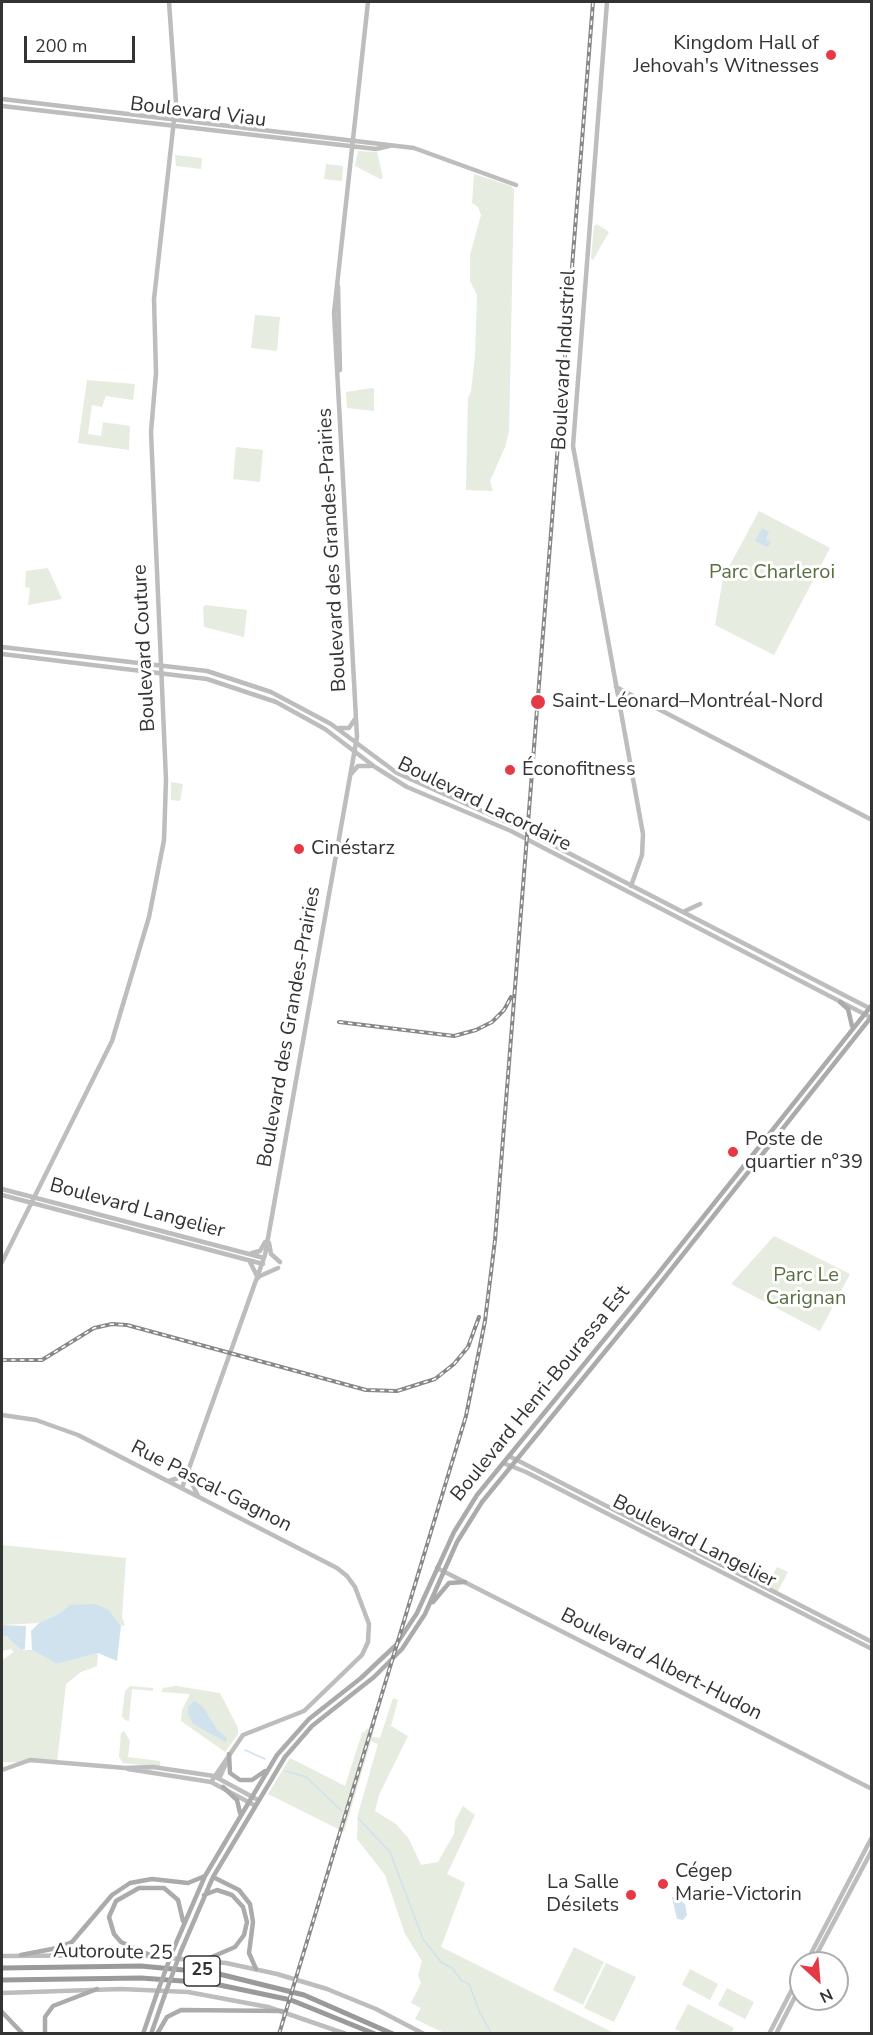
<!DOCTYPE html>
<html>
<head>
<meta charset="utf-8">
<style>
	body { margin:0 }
	#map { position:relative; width:873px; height:2035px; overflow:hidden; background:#fff; font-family:"Nunito Sans",sans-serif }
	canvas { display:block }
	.frame { position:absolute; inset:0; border:3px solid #333; pointer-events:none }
	.north { position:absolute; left:789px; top:1951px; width:60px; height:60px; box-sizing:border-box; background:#fff; border:2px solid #adadad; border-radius:50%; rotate:154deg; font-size:16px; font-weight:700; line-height:24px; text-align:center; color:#333 }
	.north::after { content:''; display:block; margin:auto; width:21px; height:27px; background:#e63946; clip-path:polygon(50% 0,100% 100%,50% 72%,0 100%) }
	.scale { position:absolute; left:24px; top:36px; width:111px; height:27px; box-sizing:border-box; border:3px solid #333; border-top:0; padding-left:8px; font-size:18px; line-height:21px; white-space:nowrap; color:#333; -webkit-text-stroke:4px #fff; paint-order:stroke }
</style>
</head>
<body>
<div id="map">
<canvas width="873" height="2035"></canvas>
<div class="frame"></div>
<div class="north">N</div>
<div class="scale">200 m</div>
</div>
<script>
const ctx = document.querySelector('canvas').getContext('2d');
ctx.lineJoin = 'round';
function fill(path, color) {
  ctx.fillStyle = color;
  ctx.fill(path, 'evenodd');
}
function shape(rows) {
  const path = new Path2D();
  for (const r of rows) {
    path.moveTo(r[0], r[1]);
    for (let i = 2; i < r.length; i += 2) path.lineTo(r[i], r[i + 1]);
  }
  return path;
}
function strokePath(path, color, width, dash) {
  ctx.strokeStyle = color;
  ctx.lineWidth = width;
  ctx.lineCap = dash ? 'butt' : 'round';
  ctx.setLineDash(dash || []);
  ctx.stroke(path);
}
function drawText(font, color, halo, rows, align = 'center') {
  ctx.font = font + ' "Nunito Sans",sans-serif';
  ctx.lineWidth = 6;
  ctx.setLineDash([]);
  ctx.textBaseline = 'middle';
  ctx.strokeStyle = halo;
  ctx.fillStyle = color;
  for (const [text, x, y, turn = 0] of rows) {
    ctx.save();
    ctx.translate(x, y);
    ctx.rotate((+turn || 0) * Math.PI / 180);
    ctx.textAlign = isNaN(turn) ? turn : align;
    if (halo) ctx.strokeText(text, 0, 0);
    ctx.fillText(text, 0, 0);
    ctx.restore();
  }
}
fill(shape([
	[358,151,377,152,383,178,380,179,355,166],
	[175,155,202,158,201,169,176,166],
	[326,164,343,166,342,181,324,179],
	[474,174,511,186,514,190,509,431,505,447,490,481,493,491,466,490,468,398,471,391,475,356,477,295,470,281,470,255,481,215,478,207,472,203],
	[597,224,609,232,593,260,591,258,594,226],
	[255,315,280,317,277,351,251,348],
	[87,380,135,384,133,400,106,396,102,407,92,405,88,434,101,436,103,422,130,426,129,450,78,443],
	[372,388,374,389,374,411,347,408,346,392],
	[236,447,263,450,260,482,233,479],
	[759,511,830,548,774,655,715,625,723,578],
	[48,568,62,599,28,605,30,588,25,587,26,571],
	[206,605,247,610,244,637,204,627,203,607],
	[171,782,183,784,180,801,171,800],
	[774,1236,850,1274,820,1331,731,1284],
	[2,1545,126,1558,122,1617,125,1625,121,1626,109,1610,70,1605,60,1613,39,1623,2,1625],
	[777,1567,788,1572,777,1593,766,1588],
	[2,1636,6,1636,21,1650,32,1650,57,1664,98,1653,97,1666,81,1672,66,1684,57,1763,2,1762,2,1660,14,1652,11,1649,2,1651],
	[130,1686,153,1688,153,1691,132,1689,129,1721,125,1720,122,1716,125,1691],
	[176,1686,220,1693,238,1728,238,1734,225,1752,181,1721,182,1710,190,1694,161,1692,163,1688],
	[393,1698,398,1700,391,1726,408,1736,379,1795,375,1811,396,1824,409,1839,421,1865,438,1862,454,1834,455,1821,463,1806,475,1815,447,1874,465,1883,441,1947,614,2033,444,2033,415,2019,421,2008,411,2003,421,1983,418,1975,422,1961,405,1934,385,1875,357,1839,358,1814,378,1744,371,1741,344,1832,268,1794,290,1758,345,1786,362,1733,376,1723,372,1737,380,1738],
	[124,1731,130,1741,128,1757,160,1761,160,1767,123,1763,119,1757,121,1733],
	[574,1947,604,1962,583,2005,553,1990],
	[606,1963,636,1977,614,2022,584,2008],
	[690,1969,718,1984,710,2000,682,1985],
	[727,1988,754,2002,745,2019,718,2005],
	[688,2004,734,2028,731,2033,684,2033,675,2029]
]), '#e6ecdf');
fill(shape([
	[762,528,769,532,766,539,771,542,768,547,755,541],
	[95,1604,109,1610,121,1626,117,1661,98,1653,57,1664,32,1650,31,1631,39,1623,60,1613,70,1605],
	[2,1625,26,1626,25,1649,21,1650,6,1636,2,1636],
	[194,1701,203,1707,218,1731,227,1738,226,1742,193,1724,188,1713,188,1707],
	[672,1897,677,1897,685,1904,687,1915,683,1920,677,1919]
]), '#cfe2ee');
strokePath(shape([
	[245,1750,265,1759],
	[286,1771,306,1777,342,1811],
	[358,1818,390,1852,423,1939,441,1962,452,1968,462,1981,469,1984,480,2013,492,2034]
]), '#cfe2ee', 1.5);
strokePath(shape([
	[607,2,573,446,643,834,642,855,631,886],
	[2,99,414,148,516,185],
	[2,106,376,149,389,146],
	[338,286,340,370],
	[2,647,207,671,271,692,331,724,397,773,520,828,871,1009],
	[2,654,207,679,276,702,325,729,375,767,407,787,511,831,872,1018],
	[616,687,872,820],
	[339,728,349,728,355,719],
	[351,774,358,766,371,766],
	[683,912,700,904],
	[2,1189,264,1258],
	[2,1195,263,1264],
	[269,1243,271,1254,280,1262],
	[252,1253,260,1251,265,1242],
	[2,1262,112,1041,149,917,164,840,166,780,151,432,156,373,154,299,176,102,169,2],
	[250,1262,258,1278],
	[260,1276,278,1268],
	[2,1415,36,1420,78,1435,337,1568,347,1576,355,1587,369,1624,368,1642,362,1655,304,1711,243,1735,211,1782],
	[509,1456,872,1642],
	[503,1463,526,1472,872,1649],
	[190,1471,191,1481,198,1496],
	[169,1481,178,1478,189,1467],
	[182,1488,265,1255,357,737,334,313,368,2],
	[437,1568,872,1789],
	[128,1769,211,1782,254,1805],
	[2,1770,30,1760,125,1768,153,1767,214,1776,258,1800],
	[219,1779,228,1759],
	[2,1956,136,1955,226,1963,277,1974,327,1989,376,2009,424,2034],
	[806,1963,872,1837],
	[812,1963,872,1850],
	[2,1993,121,1989,188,1992,268,2007,346,2034],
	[769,2034,801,1972],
	[776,2034,801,1985]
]), '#bdbdbd', 4.5);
strokePath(shape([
	[840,1002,848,1009,852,1026],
	[433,1602,449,1583,465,1582],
	[229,1754,230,1773,240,1780,252,1780,265,1771],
	[223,1787,237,1800,240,1813],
	[213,1877,239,1890,250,1904,253,1922,249,1953,256,1969],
	[204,1895,217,1890,232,1895,243,1907,247,1922,244,1935,235,1947,205,1960],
	[173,1950,205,1876,277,1755,309,1719,361,1678,396,1645,417,1613,454,1532,477,1495,657,1275,872,1005],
	[181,1951,213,1877,285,1757,312,1726,374,1677,402,1649,425,1614,457,1542,482,1502,639,1310,872,1016],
	[21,1955,57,1948,72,1942,112,1895,130,1883,152,1879,188,1883,205,1876],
	[150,1955,121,1942,114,1934,109,1917,116,1901,139,1888,164,1888,178,1900,183,1921],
	[2,2012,23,2034],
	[45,2034,45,2017,53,2006,97,1989],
	[143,2034,156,1996],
	[151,2034,164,1997],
	[157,2034,167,2017,181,2010,282,2011]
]), '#ababab', 4.5);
strokePath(shape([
	[2,1968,141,1966,215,1973,304,1995,393,2034],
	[2,1980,141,1978,210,1983,291,2000,375,2034]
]), '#9a9a9a', 5);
const rail = shape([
	[339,1022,454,1036,476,1030,492,1022,504,1010,511,997],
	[2,1360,42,1360,94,1328,112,1324,127,1325,366,1390,397,1391,435,1379,454,1364,468,1347,479,1317],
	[279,2034,466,1416,485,1321,495,1240,593,2]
]);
strokePath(rail, '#888', 4);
strokePath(rail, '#fff', 1.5, [4.5]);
strokePath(shape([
	[156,1996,173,1950],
	[164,1997,181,1951]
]), '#ababab', 4.5);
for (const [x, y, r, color] of [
	[831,55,6,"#e63946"],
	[538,702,8,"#e63946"],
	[510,770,6,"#e63946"],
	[299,849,6,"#e63946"],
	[733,1152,6,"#e63946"],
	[663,1884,6,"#e63946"],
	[631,1895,6,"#e63946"]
]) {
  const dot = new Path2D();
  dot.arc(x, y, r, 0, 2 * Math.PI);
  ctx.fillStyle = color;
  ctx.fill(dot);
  strokePath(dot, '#fff', 2);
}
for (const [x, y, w] of [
	[202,1971,36]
]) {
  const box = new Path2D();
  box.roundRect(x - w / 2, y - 15, w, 30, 4.5);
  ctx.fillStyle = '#fff';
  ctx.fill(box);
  strokePath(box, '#333', 1.5);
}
drawText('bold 18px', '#333', null, [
	["25",202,1971]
]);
drawText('20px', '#333', '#fff', [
	["Kingdom Hall of",819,44,"right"],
	["Jehovah's Witnesses",819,67,"right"],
	["Saint-Léonard–Montréal-Nord",552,702],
	["Éconofitness",522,770],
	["Cinéstarz",311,849],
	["Poste de",745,1140],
	["quartier n°39",745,1163],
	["Cégep",675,1872],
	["Marie-Victorin",675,1895],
	["La Salle",619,1883,"right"],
	["Désilets",619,1906,"right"]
], 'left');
drawText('20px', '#333', '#fff', [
	["Boulevard Viau",198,113,7],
	["Boulevard Industriel",565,360,-87],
	["Boulevard des Grandes-Prairies",333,550,-93],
	["Boulevard Couture",145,648,-93],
	["Boulevard Lacordaire",484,805,26],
	["Boulevard des Grandes-Prairies",290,1027,-80],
	["Boulevard Langelier",137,1209,15],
	["Boulevard Henri-Bourassa Est",541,1394,-51],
	["Rue Pascal-Gagnon",211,1487,27],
	["Boulevard Langelier",694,1542,27],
	["Boulevard Albert-Hudon",661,1665,27],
	["Autoroute 25",113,1953,1]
]);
drawText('20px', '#56703f', '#fff', [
	["Parc Charleroi",772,573],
	["Parc Le",806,1276],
	["Carignan",806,1299]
]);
</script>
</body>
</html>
